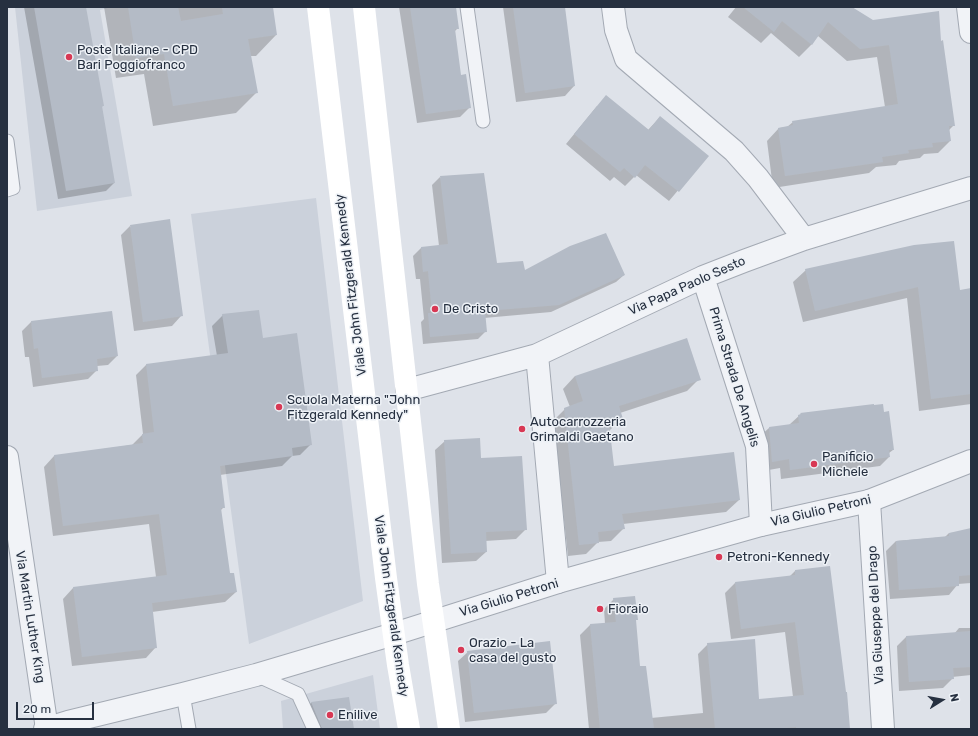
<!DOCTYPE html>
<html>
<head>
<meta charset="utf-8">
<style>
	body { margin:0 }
	#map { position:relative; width:978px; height:736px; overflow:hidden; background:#dee2e9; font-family:Rubik,sans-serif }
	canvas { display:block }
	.frame { position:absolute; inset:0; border:8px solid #263040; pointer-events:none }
	.north { position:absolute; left:922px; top:680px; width:40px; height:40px; -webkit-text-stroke:3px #edf1f6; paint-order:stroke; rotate:79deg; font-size:11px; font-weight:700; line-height:16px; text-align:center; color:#263040 }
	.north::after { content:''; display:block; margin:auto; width:14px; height:18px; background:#263040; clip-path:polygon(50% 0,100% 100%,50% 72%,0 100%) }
	.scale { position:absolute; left:16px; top:702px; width:78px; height:18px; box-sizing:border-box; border:2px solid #263040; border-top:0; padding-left:5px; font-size:12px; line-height:14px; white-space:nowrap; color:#263040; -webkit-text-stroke:3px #edf1f6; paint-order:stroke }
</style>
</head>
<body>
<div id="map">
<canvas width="978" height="736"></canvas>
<div class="frame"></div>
<div class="north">N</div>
<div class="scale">20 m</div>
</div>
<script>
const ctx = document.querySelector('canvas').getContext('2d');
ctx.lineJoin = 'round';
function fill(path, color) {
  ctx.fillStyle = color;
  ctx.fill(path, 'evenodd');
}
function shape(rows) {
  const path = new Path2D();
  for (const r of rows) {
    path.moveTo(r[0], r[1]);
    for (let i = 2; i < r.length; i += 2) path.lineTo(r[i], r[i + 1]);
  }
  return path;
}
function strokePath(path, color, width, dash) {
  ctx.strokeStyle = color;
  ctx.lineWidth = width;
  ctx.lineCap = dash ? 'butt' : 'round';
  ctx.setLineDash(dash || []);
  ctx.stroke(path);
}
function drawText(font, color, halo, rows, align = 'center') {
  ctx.font = font + ' Rubik,sans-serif';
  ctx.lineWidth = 3;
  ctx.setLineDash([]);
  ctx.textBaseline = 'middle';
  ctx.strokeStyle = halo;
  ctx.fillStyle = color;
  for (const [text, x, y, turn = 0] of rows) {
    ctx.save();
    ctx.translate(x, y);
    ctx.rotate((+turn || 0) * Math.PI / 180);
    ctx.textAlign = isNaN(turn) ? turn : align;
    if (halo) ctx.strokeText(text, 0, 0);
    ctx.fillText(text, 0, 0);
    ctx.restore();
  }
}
fill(shape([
	[15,7,112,7,100,10,132,196,37,211],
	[316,198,363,601,249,644,191,214],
	[373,675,380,729,283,729,281,701]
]), '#cbd1db');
fill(shape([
	[24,7,85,7,103,106,101,107,114,183,106,191,58,199],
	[104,7,272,7,276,35,256,56,250,56,257,92,236,113,153,126,144,74,116,78],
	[399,7,455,7,458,28,454,32,460,76,470,107,460,117,417,123],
	[503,7,564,7,574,86,565,96,516,102],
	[736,7,850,7,873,22,940,42,954,125,948,131,950,141,938,153,924,154,920,158,899,161,896,165,876,167,869,173,773,188,767,141,779,128,787,127,793,122,885,107,877,57,847,61,818,36,811,45,799,57,771,33,761,43,728,17],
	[597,106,648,130,660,117,707,156,669,201,636,175,625,186,614,177,610,181,566,144],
	[440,177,496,264,524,272,624,275,616,282,551,312,484,318,486,331,478,339,423,344,421,322,424,319,420,279,416,279,413,256,421,248,439,246,432,185],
	[130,226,181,316,172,326,134,331,121,235],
	[806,270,959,291,971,289,971,404,919,411,907,298,803,322,793,282],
	[111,312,117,356,108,365,97,366,97,370,88,379,33,387,29,357,25,357,22,331,31,322],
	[223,315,262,339,311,444,300,455,292,456,282,466,220,475,224,507,220,511,229,575,236,592,225,602,152,612,156,647,146,658,72,666,63,599,73,588,156,577,149,524,53,536,44,467,54,456,132,445,143,434,136,375,146,365,217,356,212,326],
	[575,376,699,379,687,391,620,413,622,418,609,431,613,467,739,500,726,512,623,524,623,529,611,541,598,542,586,554,568,556,553,421,565,409,570,407,563,389],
	[873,405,893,450,889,453,889,457,880,466,781,479,780,468,763,471,759,437,769,428,789,425,801,414],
	[445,441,480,459,526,529,516,539,485,541,486,552,476,561,442,563,435,450],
	[971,532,971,583,958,584,949,595,890,599,886,551,896,541,945,537,949,533],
	[795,571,849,729,589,729,580,635,590,625,605,624,604,609,614,599,637,619,635,621,639,667,651,718,703,713,698,654,708,644,758,700,793,697,785,632,731,639,725,593,735,583,789,577],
	[959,628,971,628,971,675,952,677,953,678,943,688,899,691,897,646,906,637,954,634],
	[468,652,556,703,546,713,465,722,458,661],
	[348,698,353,729,318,729,308,706,311,703]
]), '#0003');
fill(shape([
	[34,7,86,7,104,106,102,106,115,183,66,191],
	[128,7,178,7,181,21,223,14,222,7,273,7,277,35,248,39,258,93,173,106,164,54,136,58],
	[410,7,456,7,459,29,455,29,461,75,466,74,471,108,426,114],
	[513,7,565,7,575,86,525,93],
	[743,7,852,7,873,20,939,11,941,41,943,40,955,126,949,126,951,141,932,143,933,147,908,150,909,153,882,157,883,162,785,176,778,128,793,125,792,121,898,104,889,45,860,49,828,22,812,45,782,21,774,32],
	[606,95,649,130,660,116,709,156,679,192,645,165,635,178,624,168,620,172,574,134],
	[484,173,497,263,523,261,525,270,570,246,606,233,625,275,559,305,485,311,487,332,430,337,428,313,432,313,428,271,423,272,421,247,448,244,440,176],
	[170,219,183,316,143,322,130,225],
	[954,241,960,290,971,288,971,394,931,399,918,287,815,311,805,269,914,245],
	[259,310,263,338,297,333,312,445,292,448,293,456,220,466,225,508,221,508,230,573,234,573,237,592,152,603,157,648,82,657,73,587,167,575,159,514,63,526,54,455,143,443,142,434,154,432,146,364,228,353,222,314],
	[112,311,118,356,97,359,98,371,42,378,38,348,34,349,31,321],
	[687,338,701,380,619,406,623,419,609,423,614,466,734,452,740,500,622,514,625,529,598,532,599,543,579,545,564,408,583,401,575,376],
	[874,404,874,405,883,404,884,412,889,411,894,450,889,450,890,457,790,470,789,459,772,462,769,427,799,423,798,415,801,414,800,413],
	[480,438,481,458,522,456,527,530,486,532,487,552,451,554,444,440],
	[971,528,971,575,959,576,959,586,899,590,896,541,949,536,949,533],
	[830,566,846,692,847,692,850,729,796,729,796,727,774,729,715,729,707,643,755,639,759,699,804,695,795,622,741,629,735,582,795,575,795,570],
	[635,596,638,620,636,620,640,666,646,666,654,729,600,729,590,624,616,622,613,598],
	[971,631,971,667,953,668,954,679,909,682,906,636],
	[550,641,557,704,474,713,467,651],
	[349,697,354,729,322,729,311,702]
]), '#b4bbc6');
const service = shape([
	[467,7,483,121],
	[7,141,13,188,7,190],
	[256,675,298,694,314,729],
	[183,694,189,729]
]);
const minor = shape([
	[613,7,616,30,626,59,734,151,758,178,804,239],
	[968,7,971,32],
	[703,277,757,446,761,525],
	[537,355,558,582],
	[407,390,537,355,703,277,744,261,804,239,971,188],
	[7,457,47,729],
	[869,501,883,729]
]);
const tertiary = shape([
	[45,729,68,722,183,694,256,675,394,634,558,582,761,525,869,501,971,461]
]);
strokePath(service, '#a3a9b3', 15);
strokePath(minor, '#a3a9b3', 24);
strokePath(tertiary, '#a3a9b3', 24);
strokePath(service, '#f1f3f7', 13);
strokePath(minor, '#f1f3f7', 22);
strokePath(tertiary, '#f1f3f7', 22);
strokePath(shape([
	[318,7,386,578,398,665,409,729],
	[364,7,428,584,449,729]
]), '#fff', 22);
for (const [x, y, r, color] of [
	[69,57,4,"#d83854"],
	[435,309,4,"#d83854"],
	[279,407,4,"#d83854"],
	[522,429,4,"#d83854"],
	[814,464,4,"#d83854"],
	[719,557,4,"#d83854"],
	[600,609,4,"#d83854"],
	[461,650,4,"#d83854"],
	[330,715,4,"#d83854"]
]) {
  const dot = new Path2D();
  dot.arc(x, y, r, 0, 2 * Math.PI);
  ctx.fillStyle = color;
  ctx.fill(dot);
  strokePath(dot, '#edf1f6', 1.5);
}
drawText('13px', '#263040', '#edf1f6', [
	["Poste Italiane - CPD",77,50],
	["Bari Poggiofranco",77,65],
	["De Cristo",443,309],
	["Scuola Materna \"John",287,400],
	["Fitzgerald Kennedy\"",287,415],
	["Autocarrozzeria",530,422],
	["Grimaldi Gaetano",530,437],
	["Panificio",822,457],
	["Michele",822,472],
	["Petroni-Kennedy",727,557],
	["Fioraio",608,609],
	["Orazio - La",469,643],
	["casa del gusto",469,658],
	["Enilive",338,715]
], 'left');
drawText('13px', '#263040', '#edf1f6', [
	["Viale John Fitzgerald Kennedy",351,285,-97],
	["Via Papa Paolo Sesto",687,286,-24],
	["Prima Strada De Angelis",734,377,73],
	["Via Giulio Petroni",821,511,-13],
	["Via Giulio Petroni",509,598,-17],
	["Viale John Fitzgerald Kennedy",391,606,82],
	["Via Giuseppe del Drago",876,615,-93],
	["Via Martin Luther King",30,617,81]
]);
</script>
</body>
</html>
